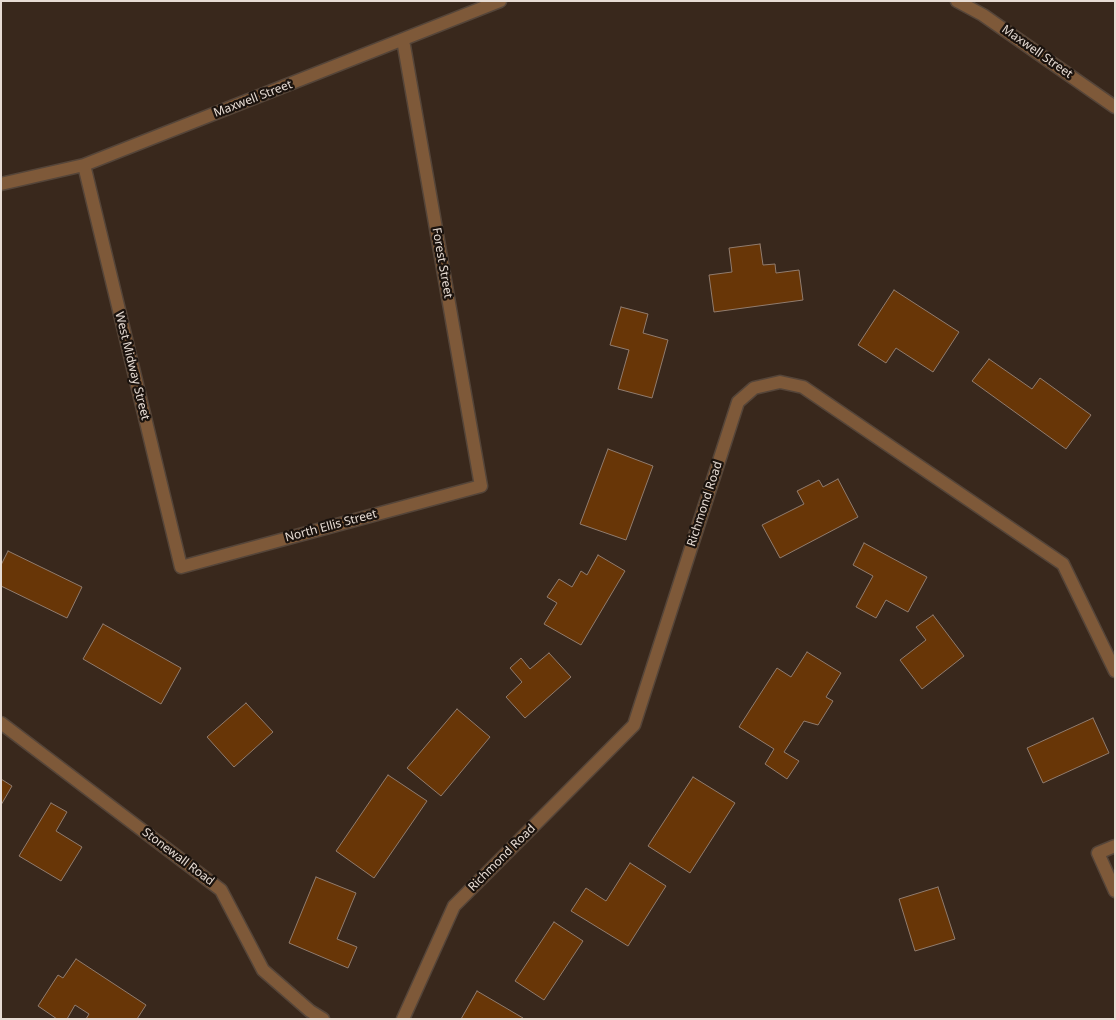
<!DOCTYPE html>
<html>
<head>
<meta charset="utf-8">
<style>
	body { margin:0 }
	#map { position:relative; width:1116px; height:1020px; overflow:hidden; background:#39281c; font-family:"Noto Sans",sans-serif }
	canvas { display:block }
	.frame { position:absolute; inset:0; border:2px solid #e7dcd4; pointer-events:none }
</style>
</head>
<body>
<div id="map">
<canvas width="1116" height="1020"></canvas>
<div class="frame"></div>
</div>
<script>
const ctx = document.querySelector('canvas').getContext('2d');
ctx.lineJoin = 'round';
function fill(path, color) {
  ctx.fillStyle = color;
  ctx.fill(path, 'evenodd');
}
function shape(rows) {
  const path = new Path2D();
  for (const r of rows) {
    path.moveTo(r[0], r[1]);
    for (let i = 2; i < r.length; i += 2) path.lineTo(r[i], r[i + 1]);
  }
  return path;
}
function strokePath(path, color, width, dash) {
  ctx.strokeStyle = color;
  ctx.lineWidth = width;
  ctx.lineCap = dash ? 'butt' : 'round';
  ctx.setLineDash(dash || []);
  ctx.stroke(path);
}
function drawText(font, color, halo, rows, align = 'center') {
  ctx.font = font + ' "Noto Sans",sans-serif';
  ctx.lineWidth = 4.5;
  ctx.setLineDash([]);
  ctx.textBaseline = 'middle';
  ctx.strokeStyle = halo;
  ctx.fillStyle = color;
  for (const [text, x, y, turn = 0] of rows) {
    ctx.save();
    ctx.translate(x, y);
    ctx.rotate((+turn || 0) * Math.PI / 180);
    ctx.textAlign = isNaN(turn) ? turn : align;
    if (halo) ctx.strokeText(text, 0, 0);
    ctx.fillText(text, 0, 0);
    ctx.restore();
  }
}
const building = shape([
	[760,244,763,265,775,264,776,273,799,270,803,300,714,312,709,275,732,272,729,248,760,244],
	[894,290,959,332,933,372,896,348,886,363,858,345,894,290],
	[621,307,648,314,643,333,668,340,652,398,618,389,629,350,610,345,621,307],
	[989,359,1032,389,1040,378,1091,415,1066,449,972,381,989,359],
	[608,449,653,466,626,540,580,524,608,449],
	[838,479,858,517,780,558,762,525,804,504,797,491,819,480,823,487,838,479],
	[864,543,927,577,908,612,886,600,876,618,856,607,873,576,853,565,864,543],
	[8,551,82,587,67,618,1,586,1,565,8,551],
	[598,555,625,571,581,645,544,624,557,603,547,597,559,579,572,587,581,571,587,575,598,555],
	[933,615,964,656,922,689,900,660,926,640,916,627,933,615],
	[103,624,181,668,161,704,83,659,103,624],
	[807,652,841,673,826,697,833,701,818,725,804,721,784,752,799,761,787,779,765,764,774,749,739,727,777,668,791,677,807,652],
	[549,653,571,677,525,718,506,697,522,682,510,668,521,658,530,669,549,653],
	[246,703,273,732,234,767,207,737,246,703],
	[457,709,490,737,441,796,407,768,457,709],
	[1093,718,1109,753,1043,783,1027,748,1093,718],
	[388,775,427,801,374,878,336,851,388,775],
	[693,777,735,803,690,873,648,846,693,777],
	[1,779,12,786,1,805,1,779],
	[51,803,67,812,56,831,82,847,61,881,19,856,51,803],
	[630,863,666,886,628,946,571,911,586,888,606,901,630,863],
	[316,877,356,893,337,939,357,947,348,968,289,943,316,877],
	[938,887,955,939,915,951,899,899,938,887],
	[554,922,583,941,544,1000,515,981,554,922],
	[76,959,146,1005,137,1019,86,1019,89,1014,75,1005,67,1019,57,1019,38,1006,58,975,63,978,76,959],
	[477,991,523,1018,523,1019,461,1019,477,991]
]);
fill(building, '#683607');
strokePath(building, '#917c6e', 1);
const minor = shape([
	[957,1,983,15,1115,107],
	[84,165,181,567,481,486,403,40],
	[1,184,84,165,500,1],
	[1,723,221,890,263,970,310,1011,323,1019],
	[1115,846,1098,853,1115,891],
	[403,1019,454,906,634,725,738,402,754,388,780,382,803,387,1063,564,1115,671]
]);
strokePath(minor, '#554539', 15);
strokePath(minor, '#7e5939', 12);
drawText('12px', '#e7dcd4', '#1b130e', [
	["Maxwell Street",1037,52,35],
	["Maxwell Street",253,99,-21],
	["Forest Street",442,263,80],
	["West Midway Street",132,366,76],
	["Richmond Road",705,504,-72],
	["North Ellis Street",331,526,-15],
	["Stonewall Road",178,857,37],
	["Richmond Road",502,858,-45]
]);
</script>
</body>
</html>
